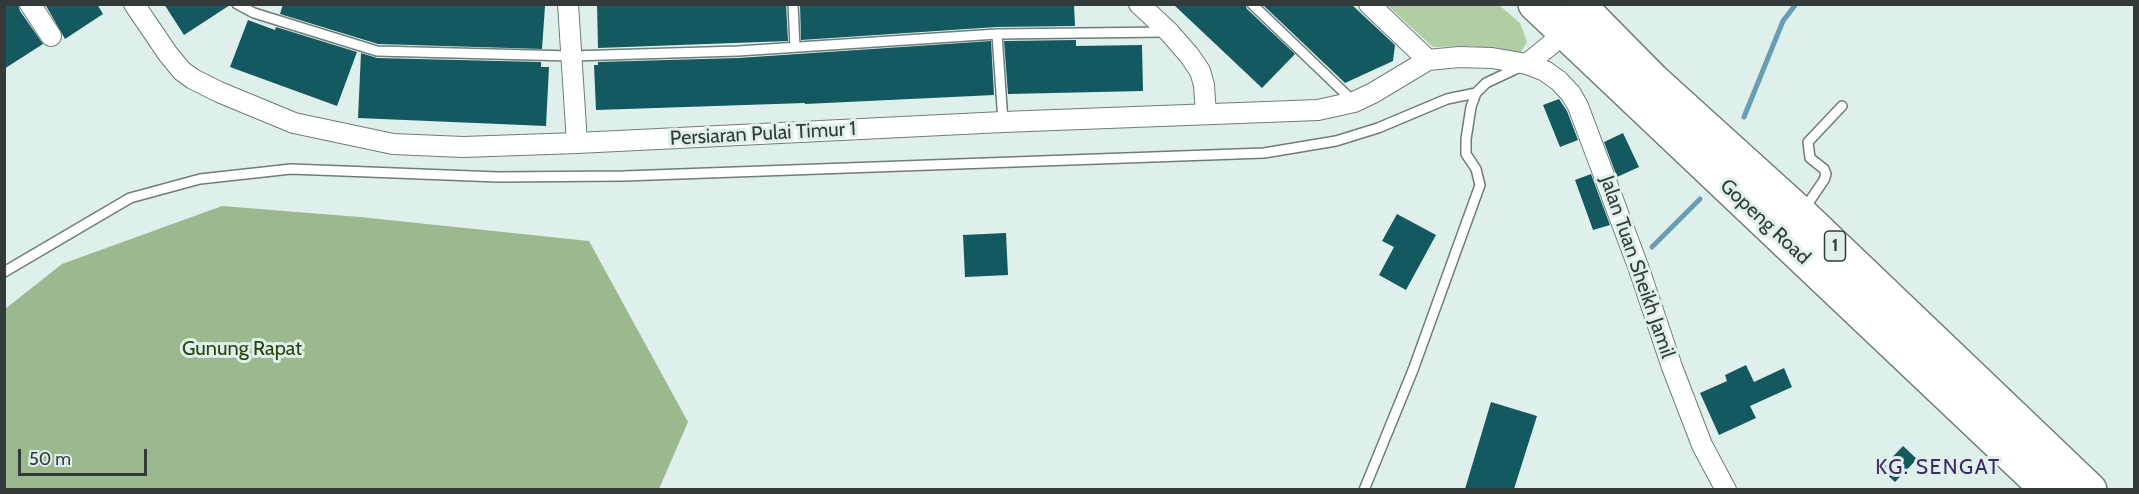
<!DOCTYPE html>
<html>
<head>
<meta charset="utf-8">
<style>
	body { margin:0 }
	#map { position:relative; width:2139px; height:494px; overflow:hidden; background:#dff0ec; font-family:Cabin,sans-serif }
	canvas { display:block }
	.frame { position:absolute; inset:0; border:6px solid #343a39; pointer-events:none }
	.scale { position:absolute; left:18px; top:449px; width:129px; height:27px; box-sizing:border-box; border:3px solid #343a39; border-top:0; padding-left:8px; font-size:18px; line-height:21px; white-space:nowrap; color:#343a39; -webkit-text-stroke:4px #dff0ec; paint-order:stroke }
</style>
</head>
<body>
<div id="map">
<canvas width="2139" height="494"></canvas>
<div class="frame"></div>
<div class="scale">50 m</div>
</div>
<script>
const ctx = document.querySelector('canvas').getContext('2d');
ctx.lineJoin = 'round';
function fill(path, color) {
  ctx.fillStyle = color;
  ctx.fill(path, 'evenodd');
}
function shape(rows) {
  const path = new Path2D();
  for (const r of rows) {
    path.moveTo(r[0], r[1]);
    for (let i = 2; i < r.length; i += 2) path.lineTo(r[i], r[i + 1]);
  }
  return path;
}
function strokePath(path, color, width, dash) {
  ctx.strokeStyle = color;
  ctx.lineWidth = width;
  ctx.lineCap = dash ? 'butt' : 'round';
  ctx.setLineDash(dash || []);
  ctx.stroke(path);
}
function drawText(font, color, halo, rows, align = 'center') {
  ctx.font = font + ' Cabin,sans-serif';
  ctx.lineWidth = 6;
  ctx.setLineDash([]);
  ctx.textBaseline = 'middle';
  ctx.strokeStyle = halo;
  ctx.fillStyle = color;
  for (const [text, x, y, turn = 0] of rows) {
    ctx.save();
    ctx.translate(x, y);
    ctx.rotate((+turn || 0) * Math.PI / 180);
    ctx.textAlign = isNaN(turn) ? turn : align;
    if (halo) ctx.strokeText(text, 0, 0);
    ctx.fillText(text, 0, 0);
    ctx.restore();
  }
}
fill(shape([
	[1387,5,1499,5,1520,23,1527,42,1519,55,1472,46,1433,47]
]), '#b0cda3');
fill(shape([
	[222,206,360,217,589,241,688,422,659,489,5,489,5,309,62,264]
]), '#9cb88f');
strokePath(shape([
	[1744,117,1783,21,1796,4],
	[1652,247,1700,199]
]), '#689db4', 5);
fill(shape([
	[4,4,18,4,20,11,43,44,4,69],
	[45,4,97,4,103,14,65,39],
	[164,4,230,4,230,5,184,35],
	[283,4,545,6,542,49,378,44,280,14],
	[597,4,786,4,788,41,598,48],
	[800,4,1074,4,1075,26,997,27,801,40],
	[1173,4,1245,4,1247,9,1295,54,1262,88],
	[1262,4,1351,4,1395,45,1393,61,1345,83],
	[248,20,275,30,276,27,357,52,337,106,230,67],
	[1076,40,1076,46,1142,45,1143,91,1008,94,1004,41],
	[991,41,994,95,805,104,805,103,596,110,594,65,598,65,598,62,738,58],
	[361,53,377,58,541,62,541,67,549,67,546,126,358,118],
	[1559,99,1567,111,1578,140,1560,147,1543,105],
	[1623,133,1639,167,1617,177,1604,142],
	[1591,174,1610,225,1593,230,1575,180],
	[1397,214,1436,235,1406,290,1379,275,1394,247,1382,241],
	[1006,233,1008,275,965,277,963,235],
	[1746,365,1754,382,1784,368,1792,387,1750,406,1756,418,1719,435,1700,393,1727,381,1725,375],
	[1491,402,1537,416,1514,489,1465,489],
	[1903,446,1917,459,1895,482,1881,469]
]), '#14595f');
const lane = shape([
	[237,4,254,13,377,51,571,56,738,51,997,34,1165,32],
	[793,4,795,47],
	[1252,4,1354,102],
	[997,34,1003,122],
	[1805,208,1824,180,1826,174,1824,169,1810,158,1808,142,1842,106],
	[4,272,130,198,200,179,291,169,498,177,624,176,1264,153,1336,141,1378,128,1447,99,1476,93],
	[1364,490,1413,370,1480,185,1476,169,1466,154,1466,139,1471,107,1476,93,1486,83,1522,66]
]);
const street = shape([
	[30,4,51,36],
	[134,4,168,54,182,71,193,79,219,92,294,123,393,144,463,147,577,143,1003,122,1318,110,1354,102,1373,93,1428,60,1459,57,1492,58,1527,64,1545,71,1559,81,1571,94,1578,106,1639,269,1672,367,1702,445,1726,490],
	[568,4,577,143],
	[1139,4,1169,32,1189,55,1200,71,1204,85,1206,114],
	[1369,4,1428,60],
	[1527,64,1565,33]
]);
const highway = shape([
	[1535,4,2048,490],
	[1578,4,1653,80,1801,214,2090,490]
]);
strokePath(lane, '#6e7d7a', 12);
strokePath(street, '#6e7d7a', 22);
strokePath(highway, '#6e7d7a', 36);
strokePath(lane, '#fff', 9);
strokePath(street, '#fff', 20);
strokePath(highway, '#fff', 33);
for (const [x, y, w] of [
	[1835,246,21]
]) {
  const box = new Path2D();
  box.roundRect(x - w / 2, y - 15, w, 30, 4.5);
  ctx.fillStyle = '#dff0ec';
  ctx.fill(box);
  strokePath(box, '#343a39', 1.5);
}
drawText('bold 18px', '#343a39', null, [
	["1",1835,246]
]);
drawText('20px', '#343a39', '#dff0ec', [
	["Persiaran Pulai Timur 1",763,134,-3],
	["Gopeng Road",1765,222,43],
	["Jalan Tuan Sheikh Jamil",1637,267,71]
]);
drawText('20px', '#224609', '#dff0ec', [
	["Gunung Rapat",242,349]
]);
ctx.letterSpacing = '1.5px';
drawText('21px', '#3d2b66', '#dff0ec', [
	["KG. SENGAT",1938,468]
]);
ctx.letterSpacing = '0px';
</script>
</body>
</html>
